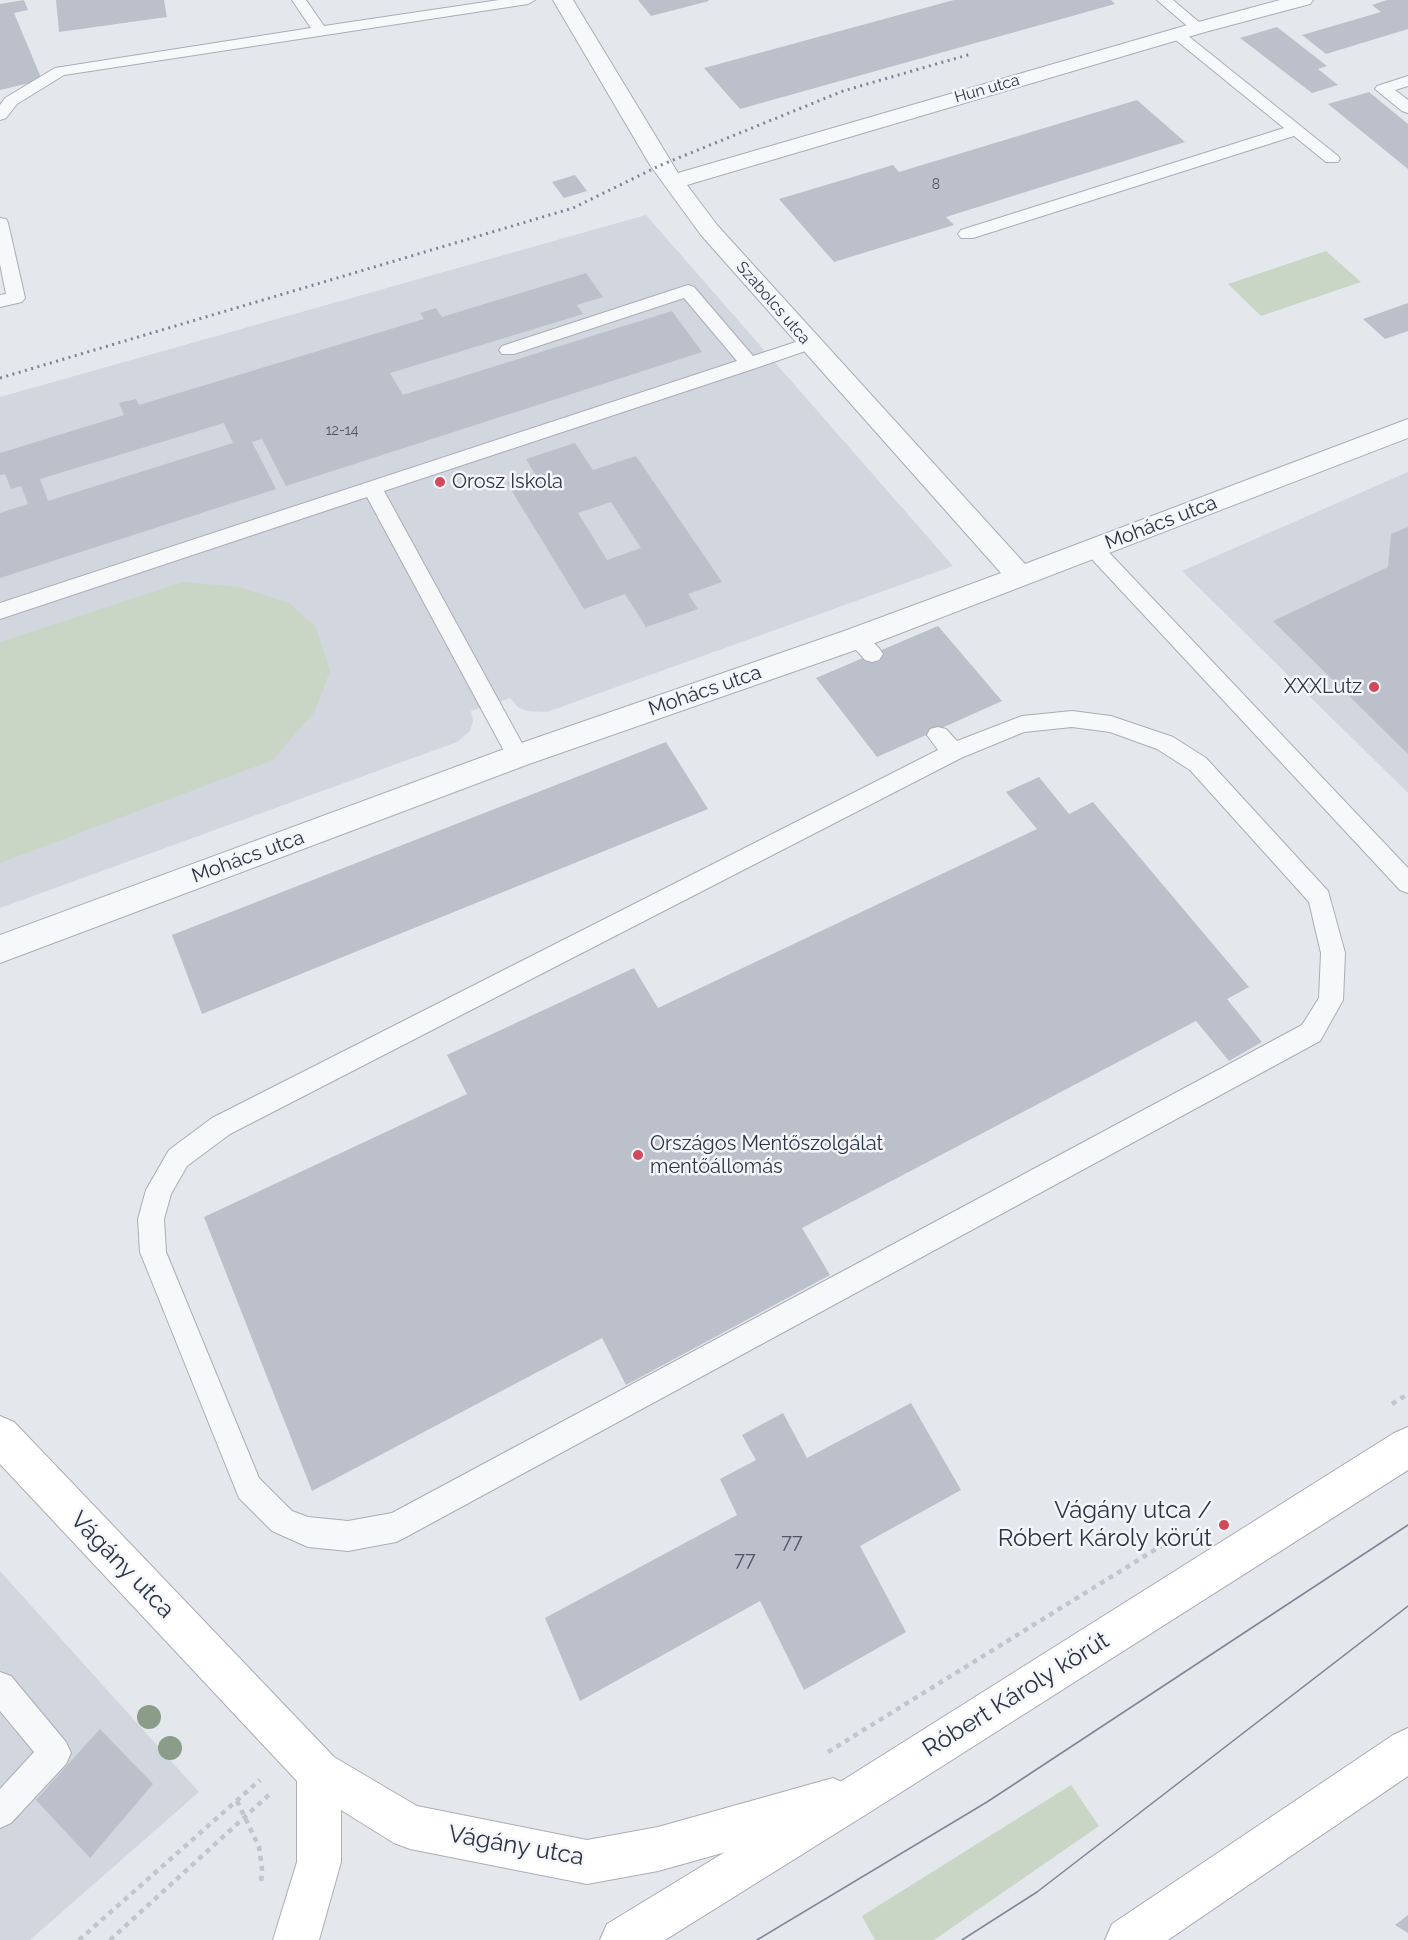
<!DOCTYPE html>
<html>
<head>
<meta charset="utf-8">
<style>
	body { margin:0 }
	canvas { display:block; background:#e4e7ec }
</style>
</head>
<body>
<canvas width="1408" height="1940"></canvas>
<script>
const ctx = document.querySelector('canvas').getContext('2d');
ctx.lineJoin = 'round';
function fill(path, color) {
  ctx.fillStyle = color;
  ctx.fill(path, 'evenodd');
}
function shape(rows) {
  const path = new Path2D();
  for (const r of rows) {
    path.moveTo(r[0], r[1]);
    for (let i = 2; i < r.length; i += 2) path.lineTo(r[i], r[i + 1]);
  }
  return path;
}
function strokePath(path, color, width, dash) {
  ctx.strokeStyle = color;
  ctx.lineWidth = width;
  ctx.lineCap = dash ? 'butt' : 'round';
  ctx.setLineDash(dash || []);
  ctx.stroke(path);
}
function drawText(font, color, halo, rows, align = 'center') {
  ctx.font = font + ' Raleway,sans-serif';
  ctx.lineWidth = 5;
  ctx.setLineDash([]);
  ctx.textBaseline = 'middle';
  ctx.strokeStyle = halo;
  ctx.fillStyle = color;
  for (const [text, x, y, turn = 0] of rows) {
    ctx.save();
    ctx.translate(x, y);
    ctx.rotate((+turn || 0) * Math.PI / 180);
    ctx.textAlign = isNaN(turn) ? turn : align;
    if (halo) ctx.strokeText(text, 0, 0);
    ctx.fillText(text, 0, 0);
    ctx.restore();
  }
}
fill(shape([
	[646,215,953,566,547,712,527,711,518,707,510,698,471,711,473,721,470,731,457,742,0,908,0,397],
	[1408,472,1408,793,1182,571],
	[0,1571,199,1792,30,1940,0,1940]
]), '#d2d6de');
fill(shape([
	[1326,251,1361,282,1261,316,1228,284],
	[183,582,239,587,289,603,316,627,330,671,315,711,273,760,0,863,0,642],
	[1071,1785,1099,1826,934,1940,875,1940,862,1916]
]), '#c9d6c5');
fill(shape([
	[24,0,28,10,14,13,42,80,0,90,0,4],
	[56,0,164,0,167,17,59,32],
	[638,0,708,0,709,1,651,16],
	[954,0,1111,0,1115,4,740,109,704,68],
	[1387,0,1408,0,1408,29,1326,54,1302,35,1381,12,1372,5],
	[1277,27,1327,66,1318,69,1338,85,1312,93,1240,38],
	[1369,92,1408,124,1408,169,1328,104],
	[1137,100,1185,142,946,217,954,225,834,262,779,199,893,165,899,172],
	[575,175,587,191,564,198,552,182],
	[586,273,603,297,577,305,583,314,390,373,403,395,672,311,702,352,286,486,262,439,252,442,276,489,0,578,0,513,28,504,21,486,11,489,5,474,0,475,0,453,124,415,119,403,136,399,139,405,424,319,420,313,436,308,442,317],
	[224,423,233,443,48,501,40,479],
	[1408,303,1408,331,1385,339,1363,319],
	[575,443,593,470,636,456,722,582,688,594,698,609,646,627,625,594,584,609,507,483,535,474,526,459],
	[611,502,641,548,607,560,578,513],
	[1408,527,1408,754,1273,621,1388,567,1391,534],
	[938,626,1002,701,877,757,816,678],
	[666,742,708,809,202,1014,172,935],
	[1039,777,1069,814,1093,802,1249,987,1227,999,1262,1042,1229,1061,1196,1021,802,1228,830,1275,626,1385,602,1338,312,1491,204,1217,467,1094,447,1055,634,968,658,1008,1037,829,1006,792],
	[911,1403,961,1490,860,1546,906,1632,804,1690,760,1601,580,1701,545,1618,737,1515,720,1479,756,1460,742,1435,783,1413,807,1458],
	[100,1729,153,1784,90,1858,36,1800],
	[1408,1915,1408,1933,1395,1925]
]), '#bbc0ca');
const lane = shape([
	[292,0,306,0,324,26,499,0,535,0,528,4,64,75,17,104,6,118,0,120,0,105,5,98,55,68,311,28,292,0],
	[1157,0,1173,0,1206,28,1203,31,1193,31,1157,0],
	[1177,29,1182,31,1338,156,1340,159,1338,162,1326,162,1294,136,973,238,961,238,958,234,961,230,1284,128,1172,37,1169,34,1177,29],
	[1408,76,1408,86,1395,90,1408,100,1408,113,1402,111,1375,89,1377,86,1408,76],
	[0,218,6,219,8,223,25,298,22,302,0,307,0,295,6,294,0,264,0,218],
	[688,285,694,287,753,356,808,338,814,340,817,344,814,348,756,368,384,491,529,756,526,762,518,765,510,762,367,497,0,619,0,603,737,361,684,298,514,354,502,354,499,350,502,346,688,285],
	[1094,542,1101,544,1408,868,1408,893,1400,890,1087,554,1084,549,1087,544,1094,542],
	[857,630,864,633,879,648,883,654,879,660,872,662,865,660,850,643,847,638,850,633,857,630],
	[1072,711,1111,716,1173,737,1206,758,1328,891,1345,953,1343,1000,1320,1041,406,1537,396,1542,348,1551,308,1547,272,1531,239,1498,140,1252,138,1219,146,1190,169,1150,212,1118,938,750,927,735,930,729,938,727,946,729,957,741,1022,716,1072,711],
	[1072,727,1110,732,1157,749,1190,770,1309,902,1321,953,1319,998,1302,1025,392,1513,348,1521,308,1517,292,1511,259,1478,166,1252,164,1219,171,1194,187,1166,230,1134,961,758,1024,732,1072,727],
	[0,1672,11,1676,66,1742,71,1753,66,1764,11,1823,0,1828,0,1789,34,1752,0,1711,0,1672]
]);
const street = shape([
	[553,0,573,0,678,173,1191,24,1280,0,1313,0,1310,4,1205,32,687,185,717,225,1025,564,1408,419,1408,438,867,646,529,764,0,963,0,935,507,748,847,630,1001,573,701,235,650,165,553,0]
]);
const secondary = shape([
	[0,1416,14,1422,334,1757,417,1806,587,1840,658,1827,833,1778,848,1785,855,1800,848,1815,833,1822,658,1871,587,1884,410,1849,394,1843,341,1810,341,1862,319,1940,273,1940,297,1862,297,1781,0,1464,0,1416]
]);
const primary = shape([
	[1408,1427,1408,1470,878,1807,665,1940,600,1940,607,1924,848,1777,1394,1433,1408,1427],
	[1408,1728,1408,1776,1168,1940,1105,1940,1112,1924,1393,1735,1408,1728]
]);
strokePath(lane, '#a9aeb7', 2);
strokePath(street, '#a9aeb7', 2);
strokePath(secondary, '#a9aeb7', 2);
strokePath(primary, '#a3abb8', 2);
strokePath(shape([
	[1392,1404,1408,1394],
	[828,1752,1161,1546],
	[237,1801,259,1847,262,1869,261,1885],
	[79,1940,260,1780],
	[110,1940,271,1793]
]), '#c2c5cb', 4.5, [5, 5]);
fill(lane, '#f7f8fa');
fill(street, '#f7f8fa');
fill(secondary, '#fff');
fill(primary, '#fff');
strokePath(shape([
	[757,1940,987,1802,1408,1525],
	[962,1940,1037,1892,1408,1606]
]), '#7d8696', 1.5);
strokePath(shape([
	[0,378,573,208,661,165,843,91,971,54]
]), '#7d8696', 3, [2, 4.5]);
ctx.fillStyle = '#899d89';
for (const [x, y] of [
	[149,1717],
	[170,1748]
]) {
  ctx.beginPath();
  ctx.arc(x, y, 12, 0, 2 * Math.PI);
  ctx.fill();
}
for (const [x, y, r, color] of [
	[440,482,6,"#d1495b"],
	[1374,687,6,"#d1495b"],
	[638,1155,6,"#d1495b"],
	[1224,1525,6,"#d1495b"]
]) {
  const dot = new Path2D();
  dot.arc(x, y, r, 0, 2 * Math.PI);
  ctx.fillStyle = color;
  ctx.fill(dot);
  strokePath(dot, '#f4f6f9', 2);
}
drawText('14px', '#4f5766', null, [
	["8",936,185],
	["12-14",342,431]
]);
drawText('16px', '#2b3445', '#f4f6f9', [
	["Hun utca",987,89,-16],
	["Szabolcs utca",773,303,49]
]);
drawText('20px', '#2b3445', '#f4f6f9', [
	["Orosz Iskola",452,482],
	["XXXLutz",1362,687,"right"],
	["Országos Mentőszolgálat",650,1144],
	["mentőállomás",650,1167]
], 'left');
drawText('20px', '#2b3445', '#f4f6f9', [
	["Mohács utca",1161,523,-21],
	["Mohács utca",705,691,-19],
	["Mohács utca",248,857,-20]
]);
drawText('20px', '#4f5766', null, [
	["77",792,1542],
	["77",745,1560]
]);
drawText('24px', '#2b3445', '#f4f6f9', [
	["Vágány utca /",1212,1511],
	["Róbert Károly körút",1212,1539]
], 'right');
drawText('24px', '#2b3445', '#f4f6f9', [
	["Vágány utca",122,1565,46],
	["Róbert Károly körút",1016,1695,-32],
	["Vágány utca",516,1846,10]
]);
</script>
</body>
</html>
